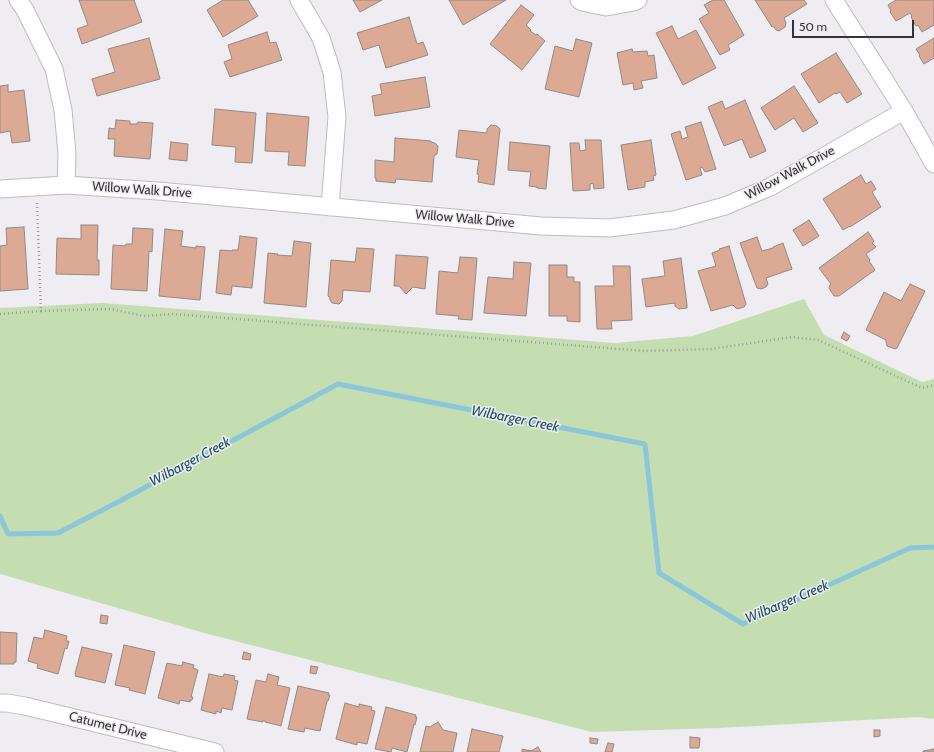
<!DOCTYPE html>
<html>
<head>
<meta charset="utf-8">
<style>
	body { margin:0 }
	#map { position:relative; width:934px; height:752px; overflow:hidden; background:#efecf2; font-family:Cabin,sans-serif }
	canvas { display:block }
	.scale { position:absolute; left:792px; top:20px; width:122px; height:18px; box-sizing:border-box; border:2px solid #353436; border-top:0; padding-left:5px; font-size:12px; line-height:14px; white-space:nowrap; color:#353436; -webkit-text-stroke:3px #efecf2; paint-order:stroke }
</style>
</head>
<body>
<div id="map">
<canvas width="934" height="752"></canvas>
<div class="scale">50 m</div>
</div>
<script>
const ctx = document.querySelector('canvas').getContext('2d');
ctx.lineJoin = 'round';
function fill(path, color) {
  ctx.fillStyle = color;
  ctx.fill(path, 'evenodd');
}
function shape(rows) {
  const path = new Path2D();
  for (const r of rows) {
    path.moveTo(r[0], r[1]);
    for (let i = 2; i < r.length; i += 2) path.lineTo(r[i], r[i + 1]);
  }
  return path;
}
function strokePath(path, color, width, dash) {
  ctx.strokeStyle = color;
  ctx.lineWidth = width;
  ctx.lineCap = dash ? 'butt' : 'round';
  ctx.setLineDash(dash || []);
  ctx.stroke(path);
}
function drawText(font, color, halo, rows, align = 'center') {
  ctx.font = font + ' Cabin,sans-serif';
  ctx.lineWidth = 3;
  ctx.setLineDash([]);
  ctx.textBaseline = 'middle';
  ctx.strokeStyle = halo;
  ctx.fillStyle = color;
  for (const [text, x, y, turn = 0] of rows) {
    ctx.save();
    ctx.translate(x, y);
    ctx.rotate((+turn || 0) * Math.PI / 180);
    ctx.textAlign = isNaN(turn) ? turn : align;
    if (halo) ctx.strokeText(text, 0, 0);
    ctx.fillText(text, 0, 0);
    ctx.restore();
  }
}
fill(shape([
	[804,299,824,335,922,382,934,379,934,719,918,717,719,728,592,732,208,634,0,574,0,308,103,303,615,343,693,336]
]), '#c5deb1');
strokePath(shape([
	[0,516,8,534,58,533,118,502,338,384,645,444,659,573,743,624,910,548,934,547]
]), '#8bc7d8', 5);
const building = shape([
	[79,0,134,0,142,22,82,44,77,29,88,25,79,0],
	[223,0,248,0,258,16,223,37,207,10,223,0],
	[353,0,382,0,360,12,353,0],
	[449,0,506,0,463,25,449,0],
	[713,0,724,0,744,35,728,45,730,50,720,55,699,19,709,13,704,5,713,0],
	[755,0,804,0,807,4,784,18,786,23,785,27,779,31,776,30,773,26,772,27,755,0],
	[896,0,934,0,934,25,922,32,918,25,916,26,911,17,912,16,910,13,896,21,890,12,891,11,888,5,896,0],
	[521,5,534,15,526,25,531,30,530,31,536,35,537,34,545,41,522,70,490,44,521,5],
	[409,17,417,44,423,42,428,55,386,68,379,45,363,50,357,33,409,17],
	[672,26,678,39,696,30,716,68,683,85,656,33,672,26],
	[267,32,270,43,276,42,282,60,230,77,224,62,232,59,228,45,267,32],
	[149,38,160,79,97,96,92,79,115,72,108,49,149,38],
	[934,38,934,58,924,64,919,56,920,55,916,49,934,38],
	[576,39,592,43,579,97,545,89,555,46,573,51,576,39],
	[632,49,633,52,647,51,648,56,654,55,657,78,641,81,643,88,634,90,633,83,623,85,617,53,632,49],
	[836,53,862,94,847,103,840,92,836,94,835,93,819,103,801,74,836,53],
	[425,77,430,107,375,116,372,96,382,94,380,84,425,77],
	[8,85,8,92,24,90,30,141,12,143,10,131,0,133,0,86,8,85],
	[794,86,818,123,803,132,794,118,775,130,761,108,794,86],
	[745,100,766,151,750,158,742,139,724,146,708,107,722,101,725,109,745,100],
	[215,109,256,113,252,163,235,162,236,147,212,145,215,109],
	[267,113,309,117,305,166,288,165,289,152,265,151,267,113],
	[116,120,130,121,130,124,137,124,138,122,153,123,150,159,114,156,115,139,108,139,109,128,115,129,116,120],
	[701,122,716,169,705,172,702,167,700,168,702,175,686,180,671,134,680,131,682,139,688,137,685,127,701,122],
	[491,125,497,126,500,129,494,185,478,182,479,175,477,174,479,160,456,157,459,130,487,133,487,129,491,125],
	[395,138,431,141,431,142,435,143,438,146,437,154,434,156,432,182,396,179,395,183,376,181,376,178,375,178,375,160,394,162,395,138],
	[585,140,601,140,604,188,594,189,593,183,590,184,590,190,573,191,570,143,579,143,580,151,586,150,585,140],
	[651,140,656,175,653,176,654,180,645,182,645,187,628,190,621,145,651,140],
	[171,142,188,144,187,161,169,159,171,142],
	[510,142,550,146,546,189,537,188,537,187,529,186,531,172,508,170,510,142],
	[861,175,866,184,871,181,876,189,872,192,881,207,850,227,850,226,843,230,823,199,861,175],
	[809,220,819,236,803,246,793,230,809,220],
	[81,225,98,225,97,260,99,260,99,275,56,274,57,238,81,239,81,225],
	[24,227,28,289,0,291,0,246,7,245,6,228,24,227],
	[133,228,153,229,152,252,149,251,147,291,111,289,113,245,125,246,126,244,132,244,133,228],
	[165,229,183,231,181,246,196,248,196,246,205,247,200,300,159,296,165,229],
	[868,232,874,241,872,243,876,247,866,254,870,260,869,261,875,270,839,296,834,296,829,288,830,285,831,284,819,268,868,232],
	[240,236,257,238,252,288,232,286,231,295,216,293,220,250,232,251,232,250,238,250,240,236],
	[757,237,762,251,773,248,773,247,783,243,792,269,766,278,768,284,766,287,761,289,757,288,740,243,757,237],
	[294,241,311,243,306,307,264,303,268,253,278,254,277,255,292,256,294,241],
	[729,246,746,304,744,307,737,309,733,305,711,311,698,271,716,266,712,253,720,250,719,249,729,246],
	[357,248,374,249,370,292,343,290,342,301,339,304,332,303,330,300,330,297,328,296,331,260,355,262,357,248],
	[396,255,428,257,425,289,413,287,406,294,399,286,394,286,396,255],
	[460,257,477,258,472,320,458,319,459,316,436,314,439,271,458,273,460,257],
	[681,258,687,305,687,308,679,309,675,306,675,303,646,307,642,279,665,276,663,261,681,258],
	[514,262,531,263,526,316,484,313,488,277,513,279,514,262],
	[549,265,567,265,567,277,574,277,574,282,580,282,580,322,567,321,567,316,549,316,549,265],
	[613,266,630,266,632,320,611,321,612,329,597,329,595,286,614,286,613,266],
	[910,284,925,291,897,348,895,349,887,346,886,342,886,340,866,330,884,292,901,301,910,284],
	[844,332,850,336,847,341,841,338,844,332],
	[101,615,108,616,107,624,100,623,101,615],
	[45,630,67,636,66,641,69,641,67,649,65,648,58,674,37,668,38,664,28,661,34,637,43,639,45,630],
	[0,632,17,633,16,662,14,662,14,664,0,664,0,632],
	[124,645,155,652,145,694,129,690,130,688,115,685,124,645],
	[82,647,112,654,105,683,75,676,76,675,75,674,82,647],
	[244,652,251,654,250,660,242,659,244,652],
	[183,662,194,665,193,668,198,670,191,697,193,697,192,700,190,700,190,702,180,700,179,704,158,698,167,663,182,666,183,662],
	[311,666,318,667,316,674,310,673,311,666],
	[209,674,223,677,224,674,235,676,234,680,238,681,232,710,222,708,221,713,216,711,216,714,201,710,209,674],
	[268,674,279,677,277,685,290,688,281,726,265,722,265,721,263,720,263,722,247,719,256,680,266,682,268,674],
	[298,686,329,693,328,695,330,695,328,701,327,701,320,731,305,728,304,732,288,729,298,686],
	[345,703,359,707,359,704,372,707,371,710,375,711,367,744,357,742,357,745,336,739,345,703],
	[386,707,416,715,415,717,417,717,415,725,414,724,407,752,392,748,391,752,375,749,386,707],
	[438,722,443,730,457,733,453,752,420,752,426,726,430,727,438,722],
	[472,729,503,736,499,752,467,752,472,729],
	[874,730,880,730,880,736,874,737,874,730],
	[690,737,700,738,699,748,690,748,690,737],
	[590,738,598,739,597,744,590,743,590,738],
	[608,743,614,744,612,752,605,752,608,743],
	[538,747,541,752,522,752,522,749,531,751,538,747],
	[934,749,934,752,923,752,923,751,934,749]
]);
fill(building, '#dcaa94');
strokePath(building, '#908a87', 1);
const minor = shape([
	[18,0,25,10,54,69,63,110,67,154,66,185],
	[299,0,321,38,332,72,337,117,330,207],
	[579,0,582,2,606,7,634,2,638,0],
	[834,0,904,111,934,164],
	[0,189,66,185,158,191,541,226,609,228,674,220,725,206,770,187,904,111],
	[0,703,7,703,25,706,215,752]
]);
strokePath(minor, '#bebbc1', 19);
strokePath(shape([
	[37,203,41,311,110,309,144,316,173,314,645,351,711,349,792,337,818,340,922,388,934,385],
	[0,314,41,311]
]), '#9e9ca0', 2.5, [1, 3]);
strokePath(minor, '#fff', 17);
drawText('13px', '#353436', '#efecf2', [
	["Willow Walk Drive",790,173,-28],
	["Willow Walk Drive",142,190,4],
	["Willow Walk Drive",465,219,5],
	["Catumet Drive",108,726,14]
]);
drawText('italic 14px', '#1a4e5a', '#efecf2', [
	["Wilbarger Creek",515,419,11],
	["Wilbarger Creek",190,462,-28],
	["Wilbarger Creek",787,602,-23]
]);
</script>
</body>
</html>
